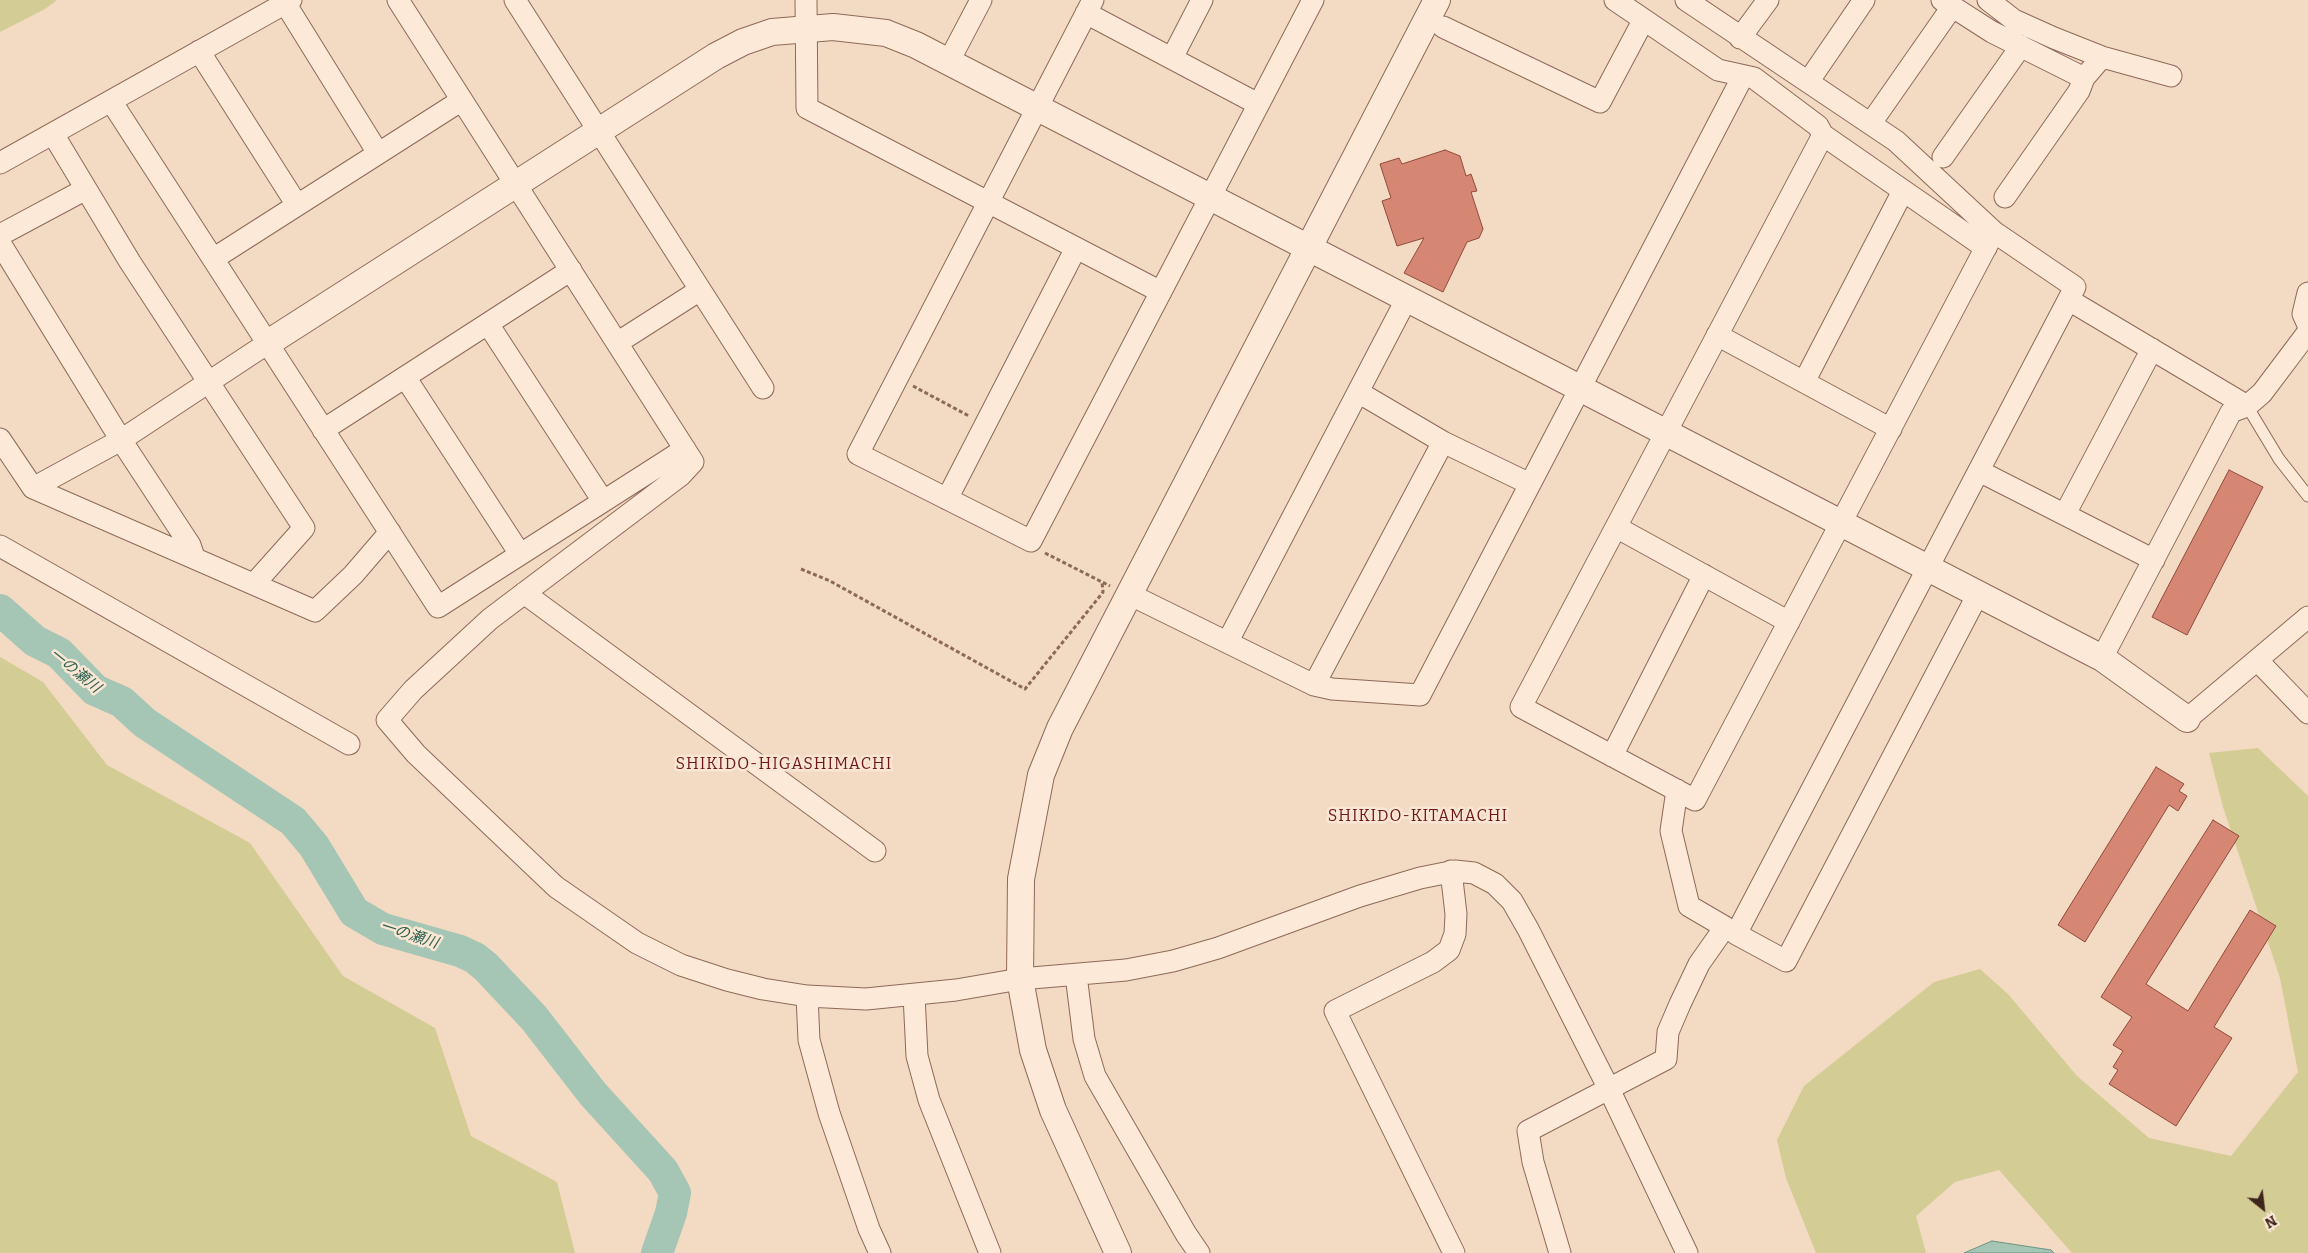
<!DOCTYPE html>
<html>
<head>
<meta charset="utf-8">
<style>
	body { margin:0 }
	#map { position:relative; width:2308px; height:1253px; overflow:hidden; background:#f3dac2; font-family:Bitter,serif }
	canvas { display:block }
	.north { position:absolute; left:2238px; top:1183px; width:50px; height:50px; -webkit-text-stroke:4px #f9e6d3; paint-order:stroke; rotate:151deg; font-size:14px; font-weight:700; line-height:20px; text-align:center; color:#3e251d }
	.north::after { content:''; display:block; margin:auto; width:18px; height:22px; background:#3e251d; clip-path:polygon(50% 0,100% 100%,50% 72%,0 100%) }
</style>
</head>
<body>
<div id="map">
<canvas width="2308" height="1253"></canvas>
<div class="north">N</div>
</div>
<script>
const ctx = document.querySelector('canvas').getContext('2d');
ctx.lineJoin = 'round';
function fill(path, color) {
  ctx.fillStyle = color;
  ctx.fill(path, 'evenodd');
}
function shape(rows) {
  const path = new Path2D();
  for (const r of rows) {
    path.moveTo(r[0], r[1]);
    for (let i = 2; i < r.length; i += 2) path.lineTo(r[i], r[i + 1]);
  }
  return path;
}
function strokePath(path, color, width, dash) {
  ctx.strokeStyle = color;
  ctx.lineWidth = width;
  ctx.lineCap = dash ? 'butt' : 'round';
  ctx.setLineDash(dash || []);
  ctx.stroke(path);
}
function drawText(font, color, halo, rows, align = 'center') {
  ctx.font = font + ' Bitter,"Noto Sans JP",serif';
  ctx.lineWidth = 5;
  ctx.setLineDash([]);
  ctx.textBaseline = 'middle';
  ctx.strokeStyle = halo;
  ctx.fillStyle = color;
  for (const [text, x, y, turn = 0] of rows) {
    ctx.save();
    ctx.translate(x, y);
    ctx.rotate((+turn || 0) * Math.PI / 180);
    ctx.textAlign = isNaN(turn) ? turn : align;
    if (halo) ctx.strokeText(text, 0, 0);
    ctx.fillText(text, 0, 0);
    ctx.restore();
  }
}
fill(shape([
	[0,0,57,0,45,9,0,32],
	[0,657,43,682,107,765,250,843,343,976,435,1028,471,1136,557,1182,575,1253,0,1253],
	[2258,748,2308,796,2308,1253,2072,1253,1999,1170,1955,1182,1916,1216,1926,1253,1816,1253,1786,1178,1777,1140,1804,1086,1934,982,1980,969,2008,994,2077,1076,2149,1138,2231,1156,2298,1072,2280,978,2223,807,2209,753]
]), '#d3cc95');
const water = shape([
	[1992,1241,2051,1250,2054,1253,1964,1253,1992,1241]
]);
fill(water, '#a5c5b5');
strokePath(water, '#6a9581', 1);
strokePath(shape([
	[0,610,35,641,59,653,95,690,122,702,145,723,293,821,314,846,354,912,383,929,460,951,475,958,486,967,534,1018,593,1094,663,1171,675,1193,671,1213,657,1253]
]), '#a5c5b5', 32);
const building = shape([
	[1445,150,1460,156,1466,176,1471,174,1477,191,1471,192,1483,229,1479,238,1467,242,1443,292,1404,273,1424,238,1397,246,1382,201,1391,198,1380,164,1399,158,1402,164,1445,150],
	[2229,470,2263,487,2187,635,2152,617,2229,470],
	[2156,767,2184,784,2179,791,2187,796,2178,811,2169,805,2085,942,2058,925,2156,767],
	[2213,820,2239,836,2146,984,2188,1011,2250,910,2276,926,2214,1027,2232,1038,2176,1126,2109,1084,2118,1070,2113,1067,2123,1051,2113,1045,2132,1017,2101,997,2213,820]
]);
fill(building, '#d58774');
strokePath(building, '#92493a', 1);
const service = shape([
	[2247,406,2279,459,2308,496]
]);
const minor = shape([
	[398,0,693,462,681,475,490,619,413,690,387,720,416,754,556,887,637,943,681,965,727,980,763,989,807,996,866,999,956,990,1020,979,1126,970,1173,961,1218,948,1360,896,1420,878,1455,871,1474,873,1495,884,1512,901,1528,929,1609,1089,1687,1253],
	[515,0,763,388],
	[806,0,807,108,1161,292],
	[1093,0,858,454,1031,541,1313,0],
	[1615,0,1718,70,1754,78,1818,126,1823,135,1986,248],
	[1686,0,1896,141,1994,232,2075,287,1736,934,1786,961,1978,594],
	[1942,0,1992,32,2084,78,2102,57],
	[1988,0,2014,20,2054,38,2102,57,2171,76],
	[285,3,378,153],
	[1086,13,1258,104],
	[1443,27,1600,102,1643,21],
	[1740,38,1768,0],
	[199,51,297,205],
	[1172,58,1202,0],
	[949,61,981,0],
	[1808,82,1864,0],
	[111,101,438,607,685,449],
	[1871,123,1952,7],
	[53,134,130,262,304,528,254,584],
	[1823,135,1521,707,1695,800,1994,232],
	[1943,157,2021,46],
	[0,163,291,0],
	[2005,197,2079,91,2084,78],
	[0,235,86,189],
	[0,243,121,440,190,545,194,557],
	[213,259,462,100],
	[2308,293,2303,314,2308,325],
	[2069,300,2247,406],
	[488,324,603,501],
	[1717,335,1891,429],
	[617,343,700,290],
	[405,377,520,554],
	[1804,382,1903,191],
	[1358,392,1443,442,1530,484],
	[323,430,571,270],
	[0,439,33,488,315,611,353,575,390,532],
	[1979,471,2154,560],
	[33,488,121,440,268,343],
	[947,499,1076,248],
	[2065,514,2152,349],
	[1616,527,1789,622],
	[0,546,349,744],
	[524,593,875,851],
	[1139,599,1314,685,1332,689,1420,695,1743,76],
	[1228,641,1407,298],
	[2102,658,2231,412,2247,406,2262,393,2308,332],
	[2257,660,2308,713],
	[1314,685,1443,442],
	[2187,719,2308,617],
	[1612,756,1704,575],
	[1451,871,1456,914,1455,934,1449,950,1433,962,1335,1011,1454,1253],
	[1076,975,1084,1039,1095,1076,1186,1234,1199,1253],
	[914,995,917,1056,929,1100,990,1253],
	[807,996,809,1040,829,1113,869,1229,880,1253],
	[1560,1253,1533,1162,1528,1131,1666,1059,1668,1032,1680,1004,1699,964,1725,927,1689,906,1671,831,1677,790]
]);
const tertiary = shape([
	[268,343,716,56,743,42,772,32,833,27,886,33,916,45,2102,658,2187,719],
	[1118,1253,1053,1110,1033,1050,1020,979,1021,879,1041,775,1060,728,1437,0]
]);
strokePath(service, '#8f6957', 13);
strokePath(minor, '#8f6957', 23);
strokePath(tertiary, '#8f6957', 28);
strokePath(shape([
	[913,386,969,416],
	[1045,553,1110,586],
	[801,569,830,581,1025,689,1100,596,1103,592,1102,582]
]), '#8f6957', 3, [4, 2.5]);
strokePath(service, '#fce9d7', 11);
strokePath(minor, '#fce9d7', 21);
strokePath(tertiary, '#fce9d7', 26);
drawText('italic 15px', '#2a5f50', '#f9e6d3', [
	["一の瀬川",75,671,39],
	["一の瀬川",409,935,18]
]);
ctx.letterSpacing = '1px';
drawText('16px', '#6f1718', '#f9e6d3', [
	["SHIKIDO-HIGASHIMACHI",784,765],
	["SHIKIDO-KITAMACHI",1418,817]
]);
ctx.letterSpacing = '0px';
</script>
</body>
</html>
